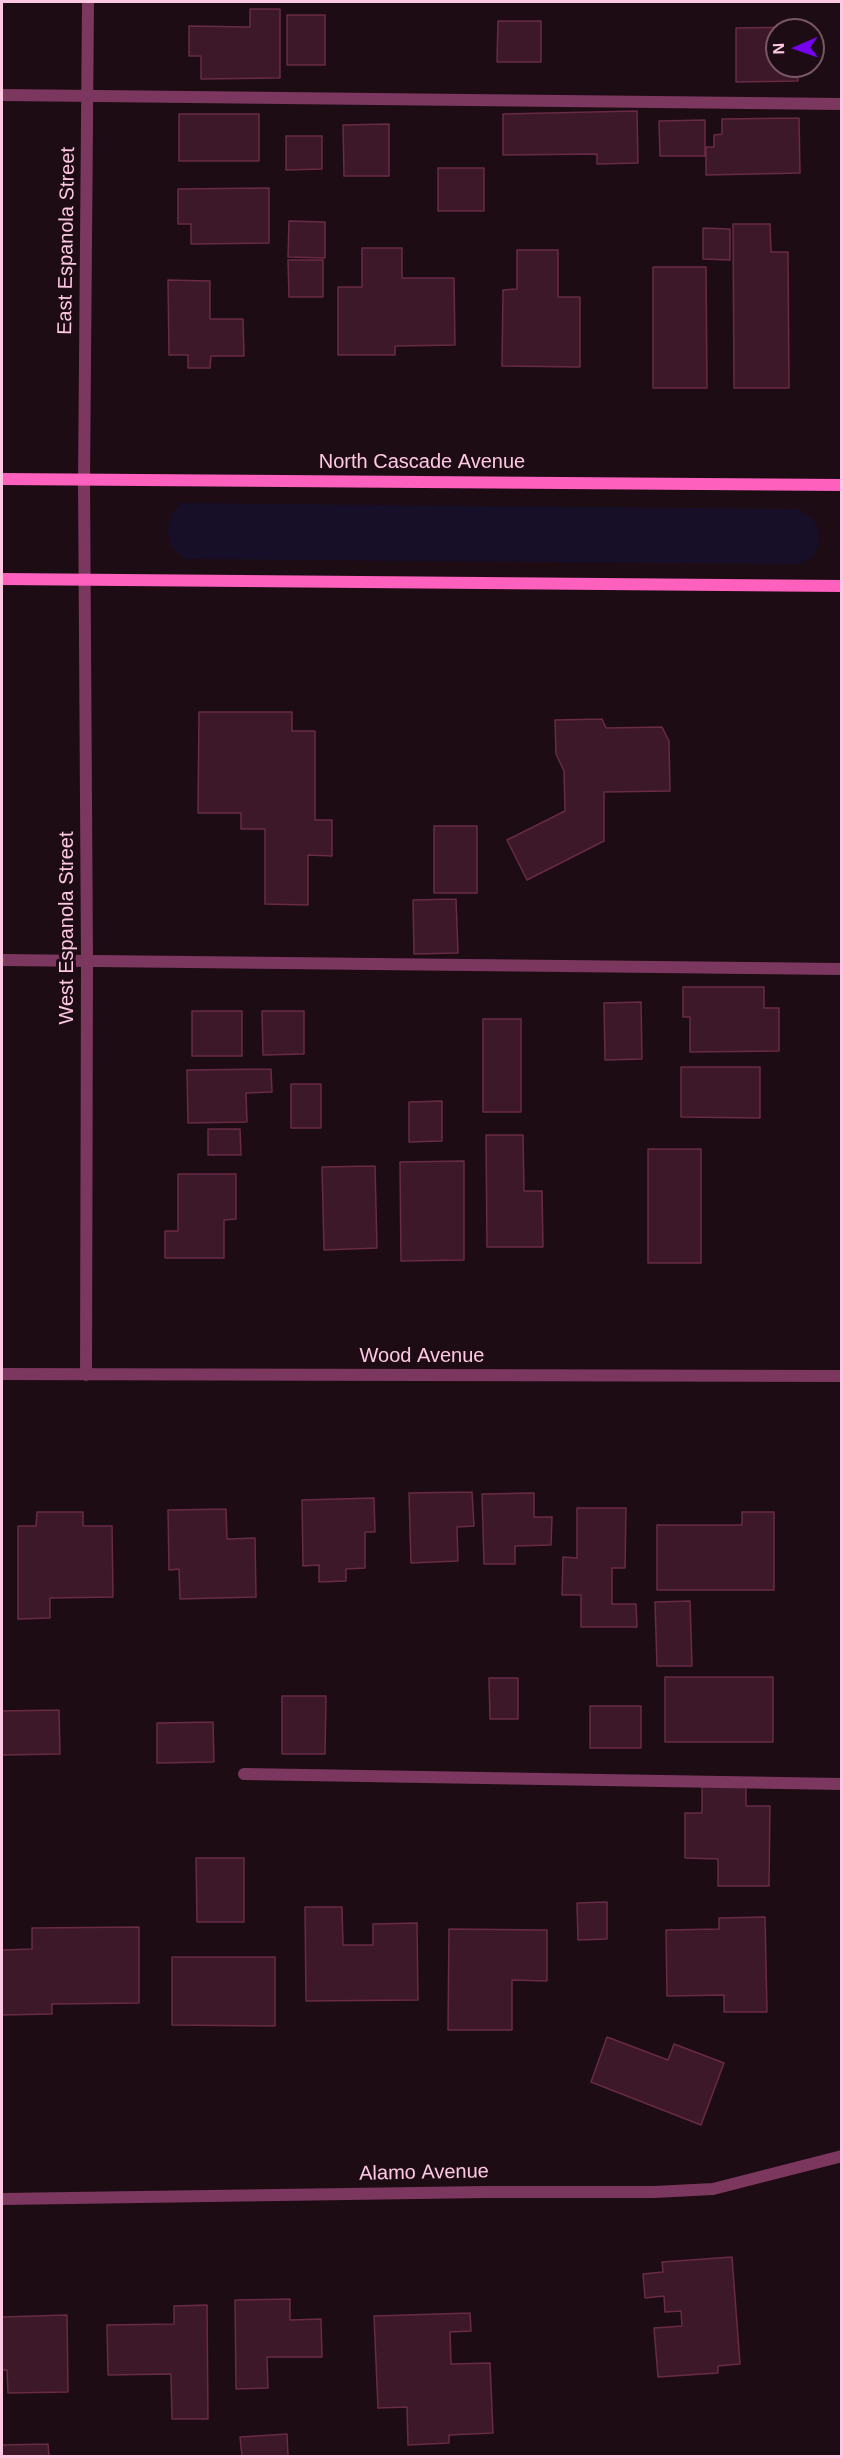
<!DOCTYPE html>
<html>
<head>
<meta charset="utf-8">
<style>
	body { margin:0 }
	#map { position:relative; width:843px; height:2458px; overflow:hidden; background:#1d0c13; font-family:Arial,sans-serif }
	canvas { display:block }
	.frame { position:absolute; inset:0; border:3px solid #fec8e3; pointer-events:none }
	.north { position:absolute; left:765px; top:18px; width:60px; height:60px; box-sizing:border-box; background:#1d0c13; border:2px solid #775766; border-radius:50%; rotate:268deg; font-size:16px; font-weight:700; line-height:24px; text-align:center; color:#fec8e3 }
	.north::after { content:''; display:block; margin:auto; width:21px; height:27px; background:#7503f0; clip-path:polygon(50% 0,100% 100%,50% 72%,0 100%) }
</style>
</head>
<body>
<div id="map">
<canvas width="843" height="2458"></canvas>
<div class="frame"></div>
<div class="north">N</div>
</div>
<script>
const ctx = document.querySelector('canvas').getContext('2d');
ctx.lineJoin = 'round';
function fill(path, color) {
  ctx.fillStyle = color;
  ctx.fill(path, 'evenodd');
}
function shape(rows) {
  const path = new Path2D();
  for (const r of rows) {
    path.moveTo(r[0], r[1]);
    for (let i = 2; i < r.length; i += 2) path.lineTo(r[i], r[i + 1]);
  }
  return path;
}
function strokePath(path, color, width, dash) {
  ctx.strokeStyle = color;
  ctx.lineWidth = width;
  ctx.lineCap = dash ? 'butt' : 'round';
  ctx.setLineDash(dash || []);
  ctx.stroke(path);
}
function drawText(font, color, halo, rows, align = 'center') {
  ctx.font = font + ' Arial,sans-serif';
  ctx.lineWidth = 6;
  ctx.setLineDash([]);
  ctx.textBaseline = 'middle';
  ctx.strokeStyle = halo;
  ctx.fillStyle = color;
  for (const [text, x, y, turn = 0] of rows) {
    ctx.save();
    ctx.translate(x, y);
    ctx.rotate((+turn || 0) * Math.PI / 180);
    ctx.textAlign = isNaN(turn) ? turn : align;
    if (halo) ctx.strokeText(text, 0, 0);
    ctx.fillText(text, 0, 0);
    ctx.restore();
  }
}
fill(shape([
	[181,503,796,509,810,516,818,527,819,545,813,556,799,564,184,559,172,547,167,533,170,515]
]), '#170f27');
const building = shape([
	[250,9,280,9,280,78,201,79,201,56,189,56,189,26,250,27,250,9],
	[287,15,325,15,325,65,287,65,287,15],
	[498,21,541,21,541,62,497,62,498,21],
	[797,27,797,30,777,30,777,66,797,66,798,81,736,82,736,28,797,27],
	[637,111,638,163,597,164,597,154,503,155,503,114,637,111],
	[179,114,259,114,259,161,179,161,179,114],
	[799,118,800,173,706,175,706,147,714,147,714,135,722,134,722,119,799,118],
	[705,120,705,156,660,156,659,121,705,120],
	[389,124,389,176,344,176,343,125,389,124],
	[286,136,322,136,322,169,286,170,286,136],
	[438,168,484,168,484,211,438,211,438,168],
	[269,188,269,243,191,244,191,224,178,224,178,189,269,188],
	[289,221,325,222,325,258,288,257,289,221],
	[733,224,770,224,771,252,788,252,789,388,734,388,733,224],
	[703,228,730,229,730,260,703,259,703,228],
	[362,248,402,248,402,278,454,278,455,345,395,346,395,355,338,355,338,287,362,287,362,248],
	[517,250,558,250,558,297,580,297,580,367,502,366,503,290,517,289,517,250],
	[288,260,323,260,323,297,289,297,288,260],
	[653,267,706,267,707,388,653,388,653,267],
	[168,280,210,281,210,319,243,319,244,356,211,356,210,368,188,368,188,355,169,355,168,280],
	[199,712,292,712,292,731,315,731,315,820,332,820,332,856,308,855,308,905,265,904,265,829,241,829,241,813,198,813,199,712],
	[602,719,606,728,662,727,669,741,670,791,604,792,604,841,527,880,507,840,565,811,564,771,556,754,555,720,602,719],
	[434,826,477,826,477,893,434,893,434,826],
	[456,899,458,953,414,954,413,900,456,899],
	[683,987,764,987,764,1008,779,1008,779,1051,690,1052,690,1017,683,1017,683,987],
	[641,1002,642,1059,605,1060,604,1003,641,1002],
	[192,1011,242,1011,242,1056,192,1056,192,1011],
	[262,1011,304,1011,304,1054,263,1055,262,1011],
	[483,1019,521,1019,521,1112,483,1112,483,1019],
	[681,1067,760,1067,760,1118,681,1117,681,1067],
	[271,1069,272,1092,246,1093,247,1122,188,1123,187,1070,271,1069],
	[291,1084,321,1084,321,1128,291,1128,291,1084],
	[442,1101,442,1141,409,1142,409,1102,442,1101],
	[208,1129,240,1129,241,1155,208,1155,208,1129],
	[486,1135,523,1135,524,1191,542,1191,543,1247,487,1247,486,1135],
	[648,1149,701,1149,701,1263,648,1263,648,1149],
	[464,1161,464,1260,401,1261,400,1162,464,1161],
	[375,1166,377,1248,324,1250,322,1167,375,1166],
	[178,1174,236,1174,236,1219,224,1220,224,1258,165,1258,165,1231,178,1231,178,1174],
	[472,1492,474,1526,457,1527,458,1561,411,1563,409,1493,472,1492],
	[534,1493,534,1517,552,1517,551,1545,515,1546,515,1564,484,1564,482,1494,534,1493],
	[374,1498,375,1532,365,1532,365,1568,346,1569,346,1581,319,1582,319,1565,303,1566,302,1500,374,1498],
	[577,1508,626,1508,625,1568,612,1568,612,1604,636,1604,637,1627,581,1627,581,1595,562,1595,563,1557,577,1558,577,1508],
	[226,1509,227,1539,255,1538,256,1597,180,1599,179,1569,169,1570,168,1510,226,1509],
	[37,1512,83,1512,83,1526,112,1526,113,1597,50,1598,50,1618,18,1619,18,1526,36,1526,37,1512],
	[742,1512,774,1512,774,1590,657,1590,657,1525,742,1525,742,1512],
	[690,1601,692,1666,657,1666,655,1602,690,1601],
	[665,1677,773,1677,773,1742,665,1742,665,1677],
	[489,1678,518,1678,518,1719,490,1719,489,1678],
	[282,1696,326,1696,325,1754,282,1754,282,1696],
	[590,1706,641,1706,641,1748,590,1748,590,1706],
	[59,1710,60,1754,2,1755,2,1711,59,1710],
	[213,1722,214,1762,157,1763,157,1723,213,1722],
	[702,1786,746,1786,746,1806,770,1806,769,1886,718,1886,718,1859,685,1858,685,1813,702,1813,702,1786],
	[196,1858,244,1858,244,1922,197,1922,196,1858],
	[607,1902,607,1939,578,1940,577,1903,607,1902],
	[305,1907,342,1907,343,1945,373,1945,373,1924,417,1923,418,2000,306,2001,305,1907],
	[765,1917,767,2012,724,2012,724,1995,667,1996,666,1930,719,1929,719,1918,765,1917],
	[139,1927,139,2003,52,2004,52,2014,2,2015,2,1950,32,1949,32,1928,139,1927],
	[449,1929,547,1930,547,1981,512,1980,512,2030,448,2030,449,1929],
	[172,1957,275,1957,275,2026,172,2025,172,1957],
	[607,2037,668,2060,674,2044,724,2063,701,2125,591,2082,607,2037],
	[732,2257,740,2364,718,2366,718,2373,658,2377,654,2328,682,2326,681,2311,665,2312,664,2296,645,2298,643,2274,663,2272,662,2262,732,2257],
	[290,2299,290,2320,321,2319,322,2357,267,2357,268,2388,236,2389,235,2300,290,2299],
	[207,2305,208,2419,172,2419,171,2374,108,2375,107,2325,174,2324,174,2306,207,2305],
	[470,2313,471,2331,450,2332,451,2364,490,2363,493,2433,449,2435,449,2443,408,2445,407,2407,378,2408,374,2316,470,2313],
	[67,2315,68,2392,8,2393,7,2370,2,2370,2,2317,67,2315],
	[287,2434,288,2456,242,2456,240,2437,287,2434],
	[48,2444,49,2456,2,2456,2,2445,48,2444]
]);
fill(building, '#3d1828');
strokePath(building, '#692a45', 1.5);
strokePath(shape([
	[2,95,842,104],
	[2,960,842,969],
	[244,1774,842,1784]
]), '#7c375f', 12);
strokePath(shape([
	[2,1374,842,1376],
	[86,1375,87,961,84,480,88,2],
	[2,2199,486,2192,654,2192,713,2189,842,2156]
]), '#7c375f', 12);
strokePath(shape([
	[2,479,842,485],
	[2,579,842,586]
]), '#fd60bd', 12);
drawText('20px', '#fec8e3', '#1d0c13', [
	["East Espanola Street",67,241,-89],
	["North Cascade Avenue",422,462],
	["West Espanola Street",67,928,-90],
	["Wood Avenue",422,1356],
	["Alamo Avenue",424,2173,-1]
]);
</script>
</body>
</html>
